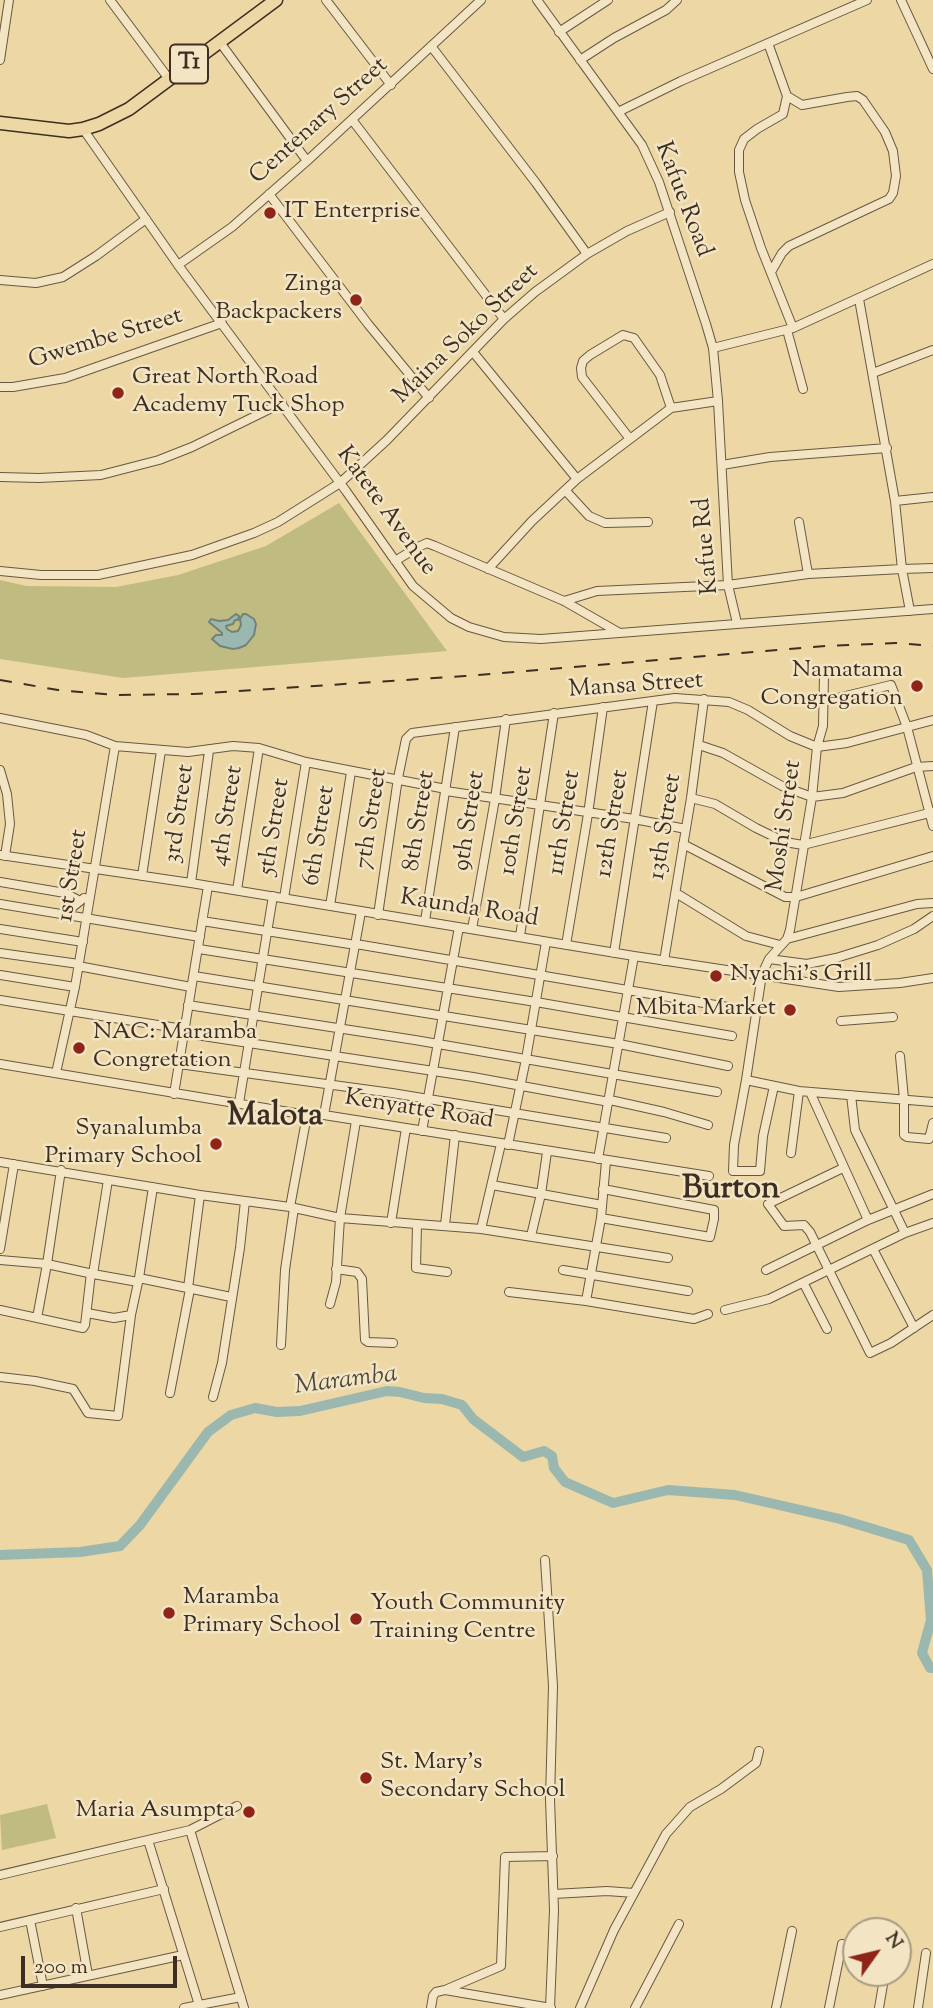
<!DOCTYPE html>
<html>
<head>
<meta charset="utf-8">
<style>
	body { margin:0 }
	#map { position:relative; width:933px; height:2008px; overflow:hidden; background:#ecd7a5; font-family:"Sorts Mill Goudy",serif }
	canvas { display:block }
	.north { position:absolute; left:842px; top:1917px; width:70px; height:70px; box-sizing:border-box; background:#f3e5c4; border:2px solid #aa9c83; border-radius:50%; rotate:56deg; font-size:19px; font-weight:700; line-height:28px; text-align:center; color:#3c2e22 }
	.north::after { content:''; display:block; margin:auto; width:24px; height:32px; background:#8f2418; clip-path:polygon(50% 0,100% 100%,50% 72%,0 100%) }
	.scale { position:absolute; left:21px; top:1956px; width:156px; height:32px; box-sizing:border-box; border:4px solid #3c2e22; border-top:0; padding-left:9px; font-size:21px; line-height:24px; white-space:nowrap; color:#3c2e22; -webkit-text-stroke:5px #f3e5c4; paint-order:stroke }
</style>
</head>
<body>
<div id="map">
<canvas width="933" height="2008"></canvas>
<div class="north">N</div>
<div class="scale">200 m</div>
</div>
<script>
const ctx = document.querySelector('canvas').getContext('2d');
ctx.lineJoin = 'round';
function fill(path, color) {
  ctx.fillStyle = color;
  ctx.fill(path, 'evenodd');
}
function shape(rows) {
  const path = new Path2D();
  for (const r of rows) {
    path.moveTo(r[0], r[1]);
    for (let i = 2; i < r.length; i += 2) path.lineTo(r[i], r[i + 1]);
  }
  return path;
}
function strokePath(path, color, width, dash) {
  ctx.strokeStyle = color;
  ctx.lineWidth = width;
  ctx.lineCap = dash ? 'butt' : 'round';
  ctx.setLineDash(dash || []);
  ctx.stroke(path);
}
function drawText(font, color, halo, rows, align = 'center') {
  ctx.font = font + ' "Sorts Mill Goudy",serif';
  ctx.lineWidth = 5;
  ctx.setLineDash([]);
  ctx.textBaseline = 'middle';
  ctx.strokeStyle = halo;
  ctx.fillStyle = color;
  for (const [text, x, y, turn = 0] of rows) {
    ctx.save();
    ctx.translate(x, y);
    ctx.rotate((+turn || 0) * Math.PI / 180);
    ctx.textAlign = isNaN(turn) ? turn : align;
    if (halo) ctx.strokeText(text, 0, 0);
    ctx.fillText(text, 0, 0);
    ctx.restore();
  }
}
fill(shape([
	[339,503,447,651,123,678,0,659,0,580,26,586,116,587,178,575,266,546],
	[47,1804,56,1838,2,1850,0,1815]
]), '#c0bc81');
const water = shape([
	[236,614,239,616,238,620,235,620,233,624,226,626,227,629,232,632,238,631,241,625,240,619,243,614,246,614,254,619,256,624,254,635,246,645,239,648,233,649,220,646,212,639,216,635,222,635,222,633,209,622,211,619,219,621,228,620,236,614]
]);
fill(water, '#9bb8b0');
strokePath(water, '#758177', 2);
strokePath(shape([
	[0,1555,80,1552,120,1546,140,1525,208,1432,231,1415,255,1408,277,1412,300,1411,387,1391,400,1392,424,1398,442,1399,462,1405,473,1419,523,1457,544,1451,552,1456,554,1468,565,1482,613,1503,668,1490,735,1495,840,1519,909,1540,927,1570,931,1620,922,1653,930,1668,933,1668]
]), '#9bb8b0', 10);
const minor = shape([
	[110,0,169,79],
	[326,0,391,85],
	[537,0,642,145,659,182,706,324,713,348,718,401,728,585,737,623],
	[901,0,933,69],
	[559,32,608,0],
	[219,41,307,161],
	[768,43,787,96,802,105,847,97,857,96,863,100,885,132,893,151,896,176,893,193,889,199,789,246,782,253,771,272],
	[431,46,536,183,587,254],
	[0,60,9,0],
	[580,60,614,38,666,10,677,0],
	[787,96,783,114,757,129,744,139,739,150,739,172,745,200,761,248,793,328],
	[620,111,681,81,867,0],
	[353,121,504,319],
	[83,129,178,265,346,491,413,586,451,618,469,627,504,637,541,639,933,609],
	[269,194,368,324,429,398],
	[178,265,232,227,307,161,481,0],
	[0,280,36,283,63,277,96,256,146,219],
	[787,330,803,389],
	[713,348,793,328,933,264],
	[473,352,577,479],
	[873,373,933,350],
	[0,387,13,387,65,378,222,323],
	[630,439,582,377,581,368,583,361,590,355,623,335,634,338,660,375,671,408],
	[722,465,770,457,887,448],
	[0,477,39,478,101,475,159,460,192,447,282,403],
	[565,490,589,516,605,523,648,522],
	[895,501,933,497],
	[799,522,808,574],
	[395,561,418,547,427,543,435,546,564,601,618,632],
	[488,569,532,521,577,479,630,439,671,408,718,401],
	[0,571,41,575,98,575,192,555,254,533,278,522,340,483,387,440,504,319,535,292,587,254,627,231,670,212],
	[564,601,597,591,728,585,808,574,902,569,895,501,859,299],
	[910,611,902,569,933,568],
	[824,675,823,726,817,747,812,797,790,930,787,939,769,959,762,974,746,1080,799,1091,933,1102],
	[825,701,891,685,907,727,933,826],
	[0,718,86,735,115,746,188,752,233,746,259,748,306,762,446,789],
	[699,745,723,753,782,786,812,797,843,793,916,767,933,766],
	[0,770,7,794,10,824,5,856],
	[446,791,634,819,686,829],
	[691,798,715,804,756,828,785,842,803,845,933,812],
	[683,844,785,897,796,897,933,856],
	[0,855,191,883,634,956,839,987,900,983,933,978],
	[142,876,161,751],
	[0,882,65,893,80,901],
	[191,883,209,751],
	[237,890,259,748],
	[676,893,746,936,780,945],
	[284,898,306,762],
	[0,904,200,937],
	[330,906,351,772],
	[64,914,84,898],
	[378,915,398,778,406,739,412,733,675,698,729,702,748,710,790,736,817,747,847,743,933,720],
	[202,921,356,945],
	[425,921,455,727],
	[0,929,83,942],
	[472,929,495,799,506,719],
	[520,936,554,713],
	[787,939,917,904,933,903],
	[356,944,757,1012],
	[566,945,588,814,603,707],
	[199,949,536,1002,732,1036],
	[0,953,79,964],
	[614,953,653,701],
	[769,959,807,964,836,958,878,945,914,929,933,916],
	[664,961,691,798,704,699],
	[78,966,191,987],
	[0,975,75,987],
	[194,976,619,1044,728,1066],
	[0,1000,183,1029],
	[188,1005,415,1040,717,1092],
	[841,1021,893,1017],
	[183,1033,473,1077,609,1102],
	[900,1056,904,1099,904,1135,907,1137,929,1139,933,1123],
	[0,1064,307,1115,324,1115,709,1176],
	[179,1064,392,1093,666,1138],
	[56,1073,75,987,115,746],
	[746,1080,734,1145,733,1171,760,1171,763,1136,774,1086],
	[810,1092,868,1220],
	[174,1094,208,886],
	[851,1095,855,1130,905,1233],
	[610,1100,664,1112,708,1125],
	[239,1103,273,896],
	[324,1115,361,912],
	[422,1131,459,927],
	[508,1145,526,1059,546,942],
	[791,1153,799,1091],
	[598,1159,634,956],
	[0,1162,200,1195,290,1207,340,1218,481,1229,668,1258],
	[843,1168,768,1204,784,1226,804,1225,810,1232,870,1353,891,1343,933,1315],
	[61,1170,47,1264,93,1274,108,1180],
	[492,1185,602,1205],
	[290,1207,307,1115],
	[601,1218,710,1237,714,1219,714,1210,603,1189],
	[391,1223,406,1128],
	[417,1225,416,1268,447,1272],
	[445,1225,455,1135],
	[481,1229,501,1144],
	[531,1236,541,1194,547,1152],
	[0,1249,14,1164],
	[873,1249,914,1328],
	[0,1260,47,1264,37,1318],
	[336,1269,357,1272,362,1279,365,1340,368,1342,393,1343],
	[563,1270,688,1291],
	[766,1270,868,1220,933,1194],
	[93,1274,138,1282],
	[139,1278,231,1297],
	[804,1284,827,1329],
	[188,1288,200,1195],
	[509,1292,586,1301,694,1319,708,1314],
	[586,1301,601,1218,606,1161],
	[330,1304,336,1282,340,1218,356,1121],
	[0,1310,83,1328,85,1325,91,1273],
	[725,1310,769,1299,905,1233,933,1223],
	[87,1313,114,1318,131,1315,139,1278,153,1187],
	[281,1345,285,1270,294,1208],
	[0,1377,35,1381,73,1389,88,1413,118,1416,131,1315],
	[170,1393,190,1289],
	[213,1397,222,1363,240,1248,245,1201],
	[545,1560,553,1686,550,1799,554,1910,550,2008],
	[190,1830,244,2008],
	[148,1840,199,2005],
	[0,1875,190,1830,237,1806],
	[554,1894,607,1891,634,1893],
	[76,1908,88,1975],
	[30,1920,43,1986],
	[0,1927,164,1889],
	[445,1990,501,1966,505,1857,553,1856],
	[0,1995,183,1955],
	[184,2008,241,1997],
	[431,2008,433,1996,436,1992,445,1990,551,2008],
	[580,2008,614,1930,666,1834,690,1807,721,1789,756,1763,759,1751],
	[635,2008,679,1924],
	[776,2008,792,1931],
	[829,2008,842,1944],
	[879,2008,885,1973],
	[918,2008,926,1953]
]);
const highway = shape([
	[0,123,69,131,83,129,99,124,129,109,276,0]
]);
strokePath(minor, '#685843', 10);
strokePath(highway, '#3c2e22', 15);
strokePath(minor, '#f3e5c4', 8);
strokePath(highway, '#ecd7a5', 12);
strokePath(shape([
	[0,680,58,690,115,695,194,694,465,676,826,646,896,643,933,646]
]), '#3c2e22', 2, [12, 12]);
for (const [x, y, r, color] of [
	[270,213,7,"#8f2418"],
	[356,300,7,"#8f2418"],
	[118,393,7,"#8f2418"],
	[917,686,7,"#8f2418"],
	[716,976,7,"#8f2418"],
	[790,1010,7,"#8f2418"],
	[79,1048,7,"#8f2418"],
	[216,1144,7,"#8f2418"],
	[169,1613,7,"#8f2418"],
	[356,1619,7,"#8f2418"],
	[366,1778,7,"#8f2418"],
	[249,1812,7,"#8f2418"]
]) {
  const dot = new Path2D();
  dot.arc(x, y, r, 0, 2 * Math.PI);
  ctx.fillStyle = color;
  ctx.fill(dot);
  strokePath(dot, '#f3e5c4', 2.5);
}
for (const [x, y, w] of [
	[189,64,38]
]) {
  const box = new Path2D();
  box.roundRect(x - w / 2, y - 19.5, w, 39, 5);
  ctx.fillStyle = '#f3e5c4';
  ctx.fill(box);
  strokePath(box, '#3c2e22', 2);
}
drawText('bold 23px', '#3c2e22', null, [
	["T1",189,64]
]);
drawText('24px', '#3c2e22', '#f3e5c4', [
	["Centenary Street",320,122,-42],
	["Kafue Road",682,200,69],
	["Maina Soko Street",467,335,-44],
	["Gwembe Street",106,340,-17],
	["Katete Avenue",385,512,54],
	["Kafue Rd",708,546,-95],
	["Mansa Street",636,687,-4],
	["3rd Street",181,814,-82],
	["4th Street",229,816,-81],
	["7th Street",373,819,-81],
	["8th Street",421,821,-81],
	["9th Street",471,821,-81],
	["10th Street",518,821,-81],
	["11th Street",566,823,-81],
	["12th Street",614,824,-81],
	["Moshi Street",786,826,-82],
	["5th Street",276,827,-81],
	["13th Street",667,827,-81],
	["6th Street",321,836,-81],
	["1st Street",74,876,-81],
	["Kaunda Road",469,910,9],
	["Kenyatte Road",419,1111,9]
]);
drawText('24px', '#3c2e22', '#f3e5c4', [
	["IT Enterprise",284,213],
	["Zinga",342,286,"right"],
	["Backpackers",342,314,"right"],
	["Great North Road",132,379],
	["Academy Tuck Shop",132,407],
	["Namatama",903,672,"right"],
	["Congregation",903,700,"right"],
	["Nyachi's Grill",730,976],
	["Mbita Market",776,1010,"right"],
	["NAC: Maramba",93,1034],
	["Congretation",93,1062],
	["Syanalumba",202,1130,"right"],
	["Primary School",202,1158,"right"],
	["Maramba",183,1599],
	["Primary School",183,1627],
	["Youth Community",370,1605],
	["Training Centre",370,1633],
	["St. Mary's",380,1764],
	["Secondary School",380,1792],
	["Maria Asumpta",235,1812,"right"]
], 'left');
drawText('italic 26px', '#4f4a3e', '#f3e5c4', [
	["Maramba",346,1382,-7]
]);
drawText('bold 32px', '#3c2e22', '#f3e5c4', [
	["Malota",275,1119],
	["Burton",731,1192]
]);
</script>
</body>
</html>
